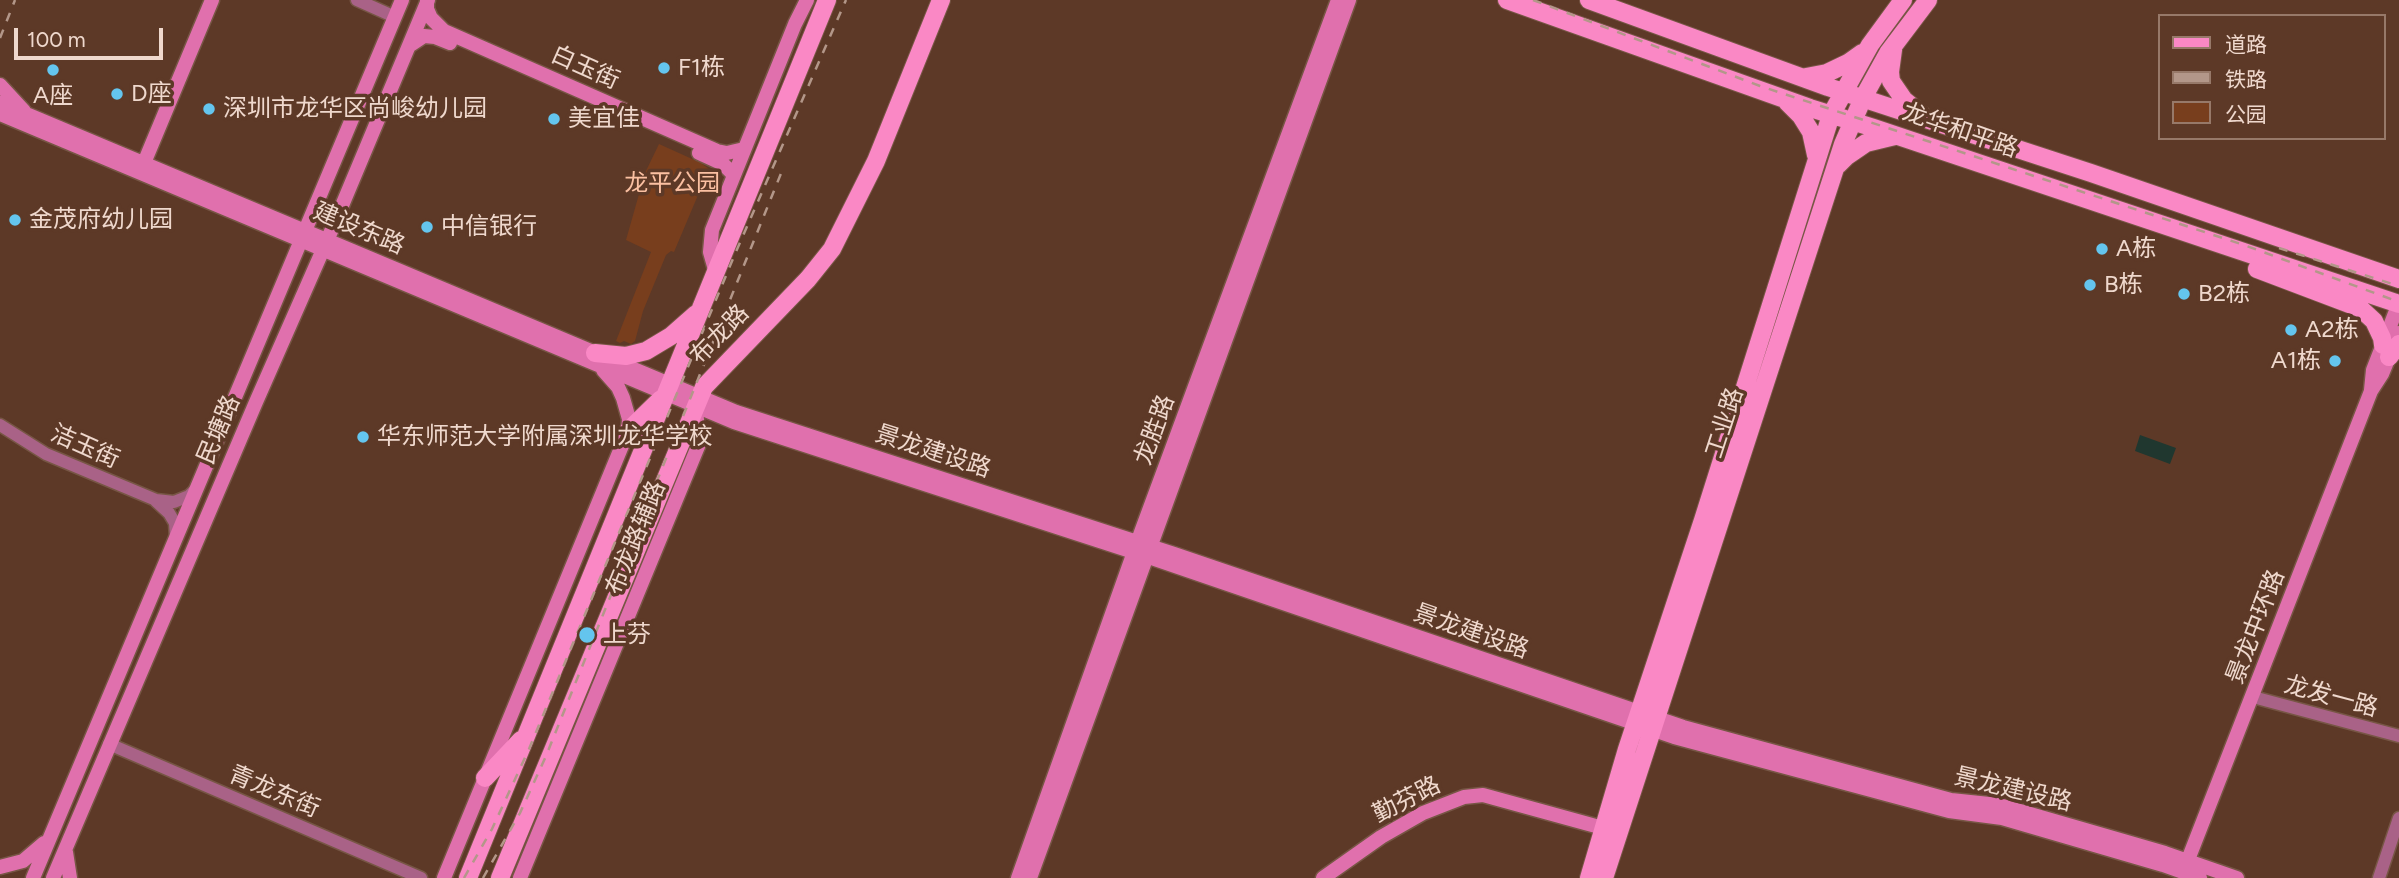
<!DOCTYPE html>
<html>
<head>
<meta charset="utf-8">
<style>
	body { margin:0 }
	#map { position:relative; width:2399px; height:878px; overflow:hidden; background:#5d3927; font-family:Figtree,"Noto Sans SC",sans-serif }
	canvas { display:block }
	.legend { position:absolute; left:2158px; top:14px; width:228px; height:126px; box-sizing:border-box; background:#5d3927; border:2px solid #977969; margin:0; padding:9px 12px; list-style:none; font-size:21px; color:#efd8cd }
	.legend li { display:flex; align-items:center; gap:14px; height:35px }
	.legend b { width:35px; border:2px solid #977969 }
	.scale { position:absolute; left:14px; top:28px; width:149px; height:32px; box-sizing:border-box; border:4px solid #efd8cd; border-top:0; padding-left:9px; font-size:21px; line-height:24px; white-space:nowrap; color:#efd8cd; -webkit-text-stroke:5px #5d3927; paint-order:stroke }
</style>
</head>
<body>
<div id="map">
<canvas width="2399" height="878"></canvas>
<ul class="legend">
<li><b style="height:9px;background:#fa88c5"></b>道路</li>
<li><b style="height:9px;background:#b39789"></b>铁路</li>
<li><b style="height:19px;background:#783e1d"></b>公园</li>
</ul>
<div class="scale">100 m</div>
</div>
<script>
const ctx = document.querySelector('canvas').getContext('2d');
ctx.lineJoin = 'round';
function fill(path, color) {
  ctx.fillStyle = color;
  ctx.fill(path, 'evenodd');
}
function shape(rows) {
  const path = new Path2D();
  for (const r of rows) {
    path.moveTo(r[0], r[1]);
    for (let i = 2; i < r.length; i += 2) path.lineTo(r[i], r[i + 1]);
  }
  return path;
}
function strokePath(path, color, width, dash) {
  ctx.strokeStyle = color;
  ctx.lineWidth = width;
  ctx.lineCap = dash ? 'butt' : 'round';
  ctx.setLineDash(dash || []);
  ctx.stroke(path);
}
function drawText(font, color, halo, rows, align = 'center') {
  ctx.font = font + ' Figtree,"Noto Sans SC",sans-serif';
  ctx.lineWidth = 7;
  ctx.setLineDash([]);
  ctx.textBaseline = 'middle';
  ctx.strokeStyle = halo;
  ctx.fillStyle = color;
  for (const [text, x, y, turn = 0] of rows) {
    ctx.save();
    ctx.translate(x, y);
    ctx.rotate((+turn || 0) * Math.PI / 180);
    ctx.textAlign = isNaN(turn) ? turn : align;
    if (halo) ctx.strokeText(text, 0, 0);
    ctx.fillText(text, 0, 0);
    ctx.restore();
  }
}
fill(shape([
	[659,144,701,163,709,169,674,252,671,251,666,255,643,311,635,341,631,344,624,341,620,343,616,341,651,252,626,240,645,173]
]), '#783e1d');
fill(shape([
	[2140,435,2176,448,2170,464,2135,451]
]), '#20372f');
const street = shape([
	[357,0,395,17],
	[0,425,46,454,156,500,174,502,189,496,197,488],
	[156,501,169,513,175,523,176,538],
	[2253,697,2399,736],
	[109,744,421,878],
	[2379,878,2399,818]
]);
const secondary = shape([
	[427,1,427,9,431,18,444,31,717,151,727,153,744,149],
	[409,46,424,36,435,37,450,43],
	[0,85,24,111],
	[0,103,736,412,1174,554,1683,727,1951,800,1999,805,2165,853,2237,878],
	[0,114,734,422,1146,556,1674,737,1949,811,2002,818,2163,865,2200,878],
	[699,153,723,164,733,174],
	[144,163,212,0],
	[716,273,710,252,712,230,795,24,807,0],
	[2371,390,2373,370,2399,303],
	[66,852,70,878],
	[0,867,23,861,44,843],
	[2184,870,2371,391,2382,374,2399,333],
	[33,878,402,0],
	[53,878,256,402,336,220,428,0],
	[444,878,628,431,629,419,623,398,618,387,603,370],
	[520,878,699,444,696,408],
	[1018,878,1141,532,1338,0],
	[1030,878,1349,0],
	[1323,878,1381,837,1423,813,1464,797,1483,795,1603,828]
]);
const primary = shape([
	[1507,0,1810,108,1874,128,2399,304],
	[1589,0,1828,87,2091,173,2399,279],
	[1893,50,1890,72,1891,81,1904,100,1921,114],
	[1806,77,1827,73,1848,63,1862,53],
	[1787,102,1801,116,1811,132,1816,155],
	[1838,165,1847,156,1866,143,1895,136],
	[2257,269,2360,308,2374,321,2382,338,2383,345],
	[595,353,626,356,646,351,671,336,696,314],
	[2389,357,2399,344],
	[628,431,661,399],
	[485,778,521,740],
	[468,878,827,0],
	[500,878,704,387,808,279,832,249,876,161,941,0],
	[1589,878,1627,749,1703,520,1831,115,1870,45,1903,0],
	[1604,878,1843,144,1863,98,1888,53,1928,0]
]);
strokePath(street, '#775645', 15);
strokePath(secondary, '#775645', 17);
strokePath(primary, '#775645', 20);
strokePath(street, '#a96287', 12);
strokePath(secondary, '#e070ad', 14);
strokePath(primary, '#fa88c5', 18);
strokePath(shape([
	[1533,0,1760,86,2244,245,2399,302],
	[0,38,15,0],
	[2279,248,2399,286],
	[464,878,492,829,529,749,735,254,846,0],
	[483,878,520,813,546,756,784,166]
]), '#b39789', 2.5, [9, 9]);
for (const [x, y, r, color] of [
	[664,68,7,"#64c5ee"],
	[53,70,7,"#64c5ee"],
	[117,94,7,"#64c5ee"],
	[209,109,7,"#64c5ee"],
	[554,119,7,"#64c5ee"],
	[15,220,7,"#64c5ee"],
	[427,227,7,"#64c5ee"],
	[2102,249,7,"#64c5ee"],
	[2090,285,7,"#64c5ee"],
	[2184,294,7,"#64c5ee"],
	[2291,330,7,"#64c5ee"],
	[2335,361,7,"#64c5ee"],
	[363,437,7,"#64c5ee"],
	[587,635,9,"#64c5ee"]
]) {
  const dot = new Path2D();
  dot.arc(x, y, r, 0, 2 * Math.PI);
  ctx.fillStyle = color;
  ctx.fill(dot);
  strokePath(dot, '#5d3927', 2.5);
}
drawText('24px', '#efd8cd', '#5d3927', [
	["白玉街",585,68,24],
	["龙华和平路",1960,131,19],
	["建设东路",359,229,23],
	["布龙路",720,335,-46],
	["工业路",1725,423,-72],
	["民塘路",219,430,-67],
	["龙胜路",1155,430,-70],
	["洁玉街",85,447,24],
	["景龙建设路",933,452,18],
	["布龙路辅路",636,538,-68],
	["景龙中环路",2256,627,-69],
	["景龙建设路",1471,632,19],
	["龙发一路",2331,697,15],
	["景龙建设路",2013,790,13],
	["青龙东街",274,792,23],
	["勤芬路",1407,800,-27]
]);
drawText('24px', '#efd8cd', '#5d3927', [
	["F1栋",678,68],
	["D座",131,94],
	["A座",53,96,"center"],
	["深圳市龙华区尚峻幼儿园",223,109],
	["美宜佳",568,119],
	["金茂府幼儿园",29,220],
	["中信银行",441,227],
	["A栋",2116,249],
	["B栋",2104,285],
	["B2栋",2198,294],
	["A2栋",2305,330],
	["A1栋",2321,361,"right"],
	["华东师范大学附属深圳龙华学校",377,437],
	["上芬",603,635]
], 'left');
drawText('24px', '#fbc0a2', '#5d3927', [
	["龙平公园",672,184]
]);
</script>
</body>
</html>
